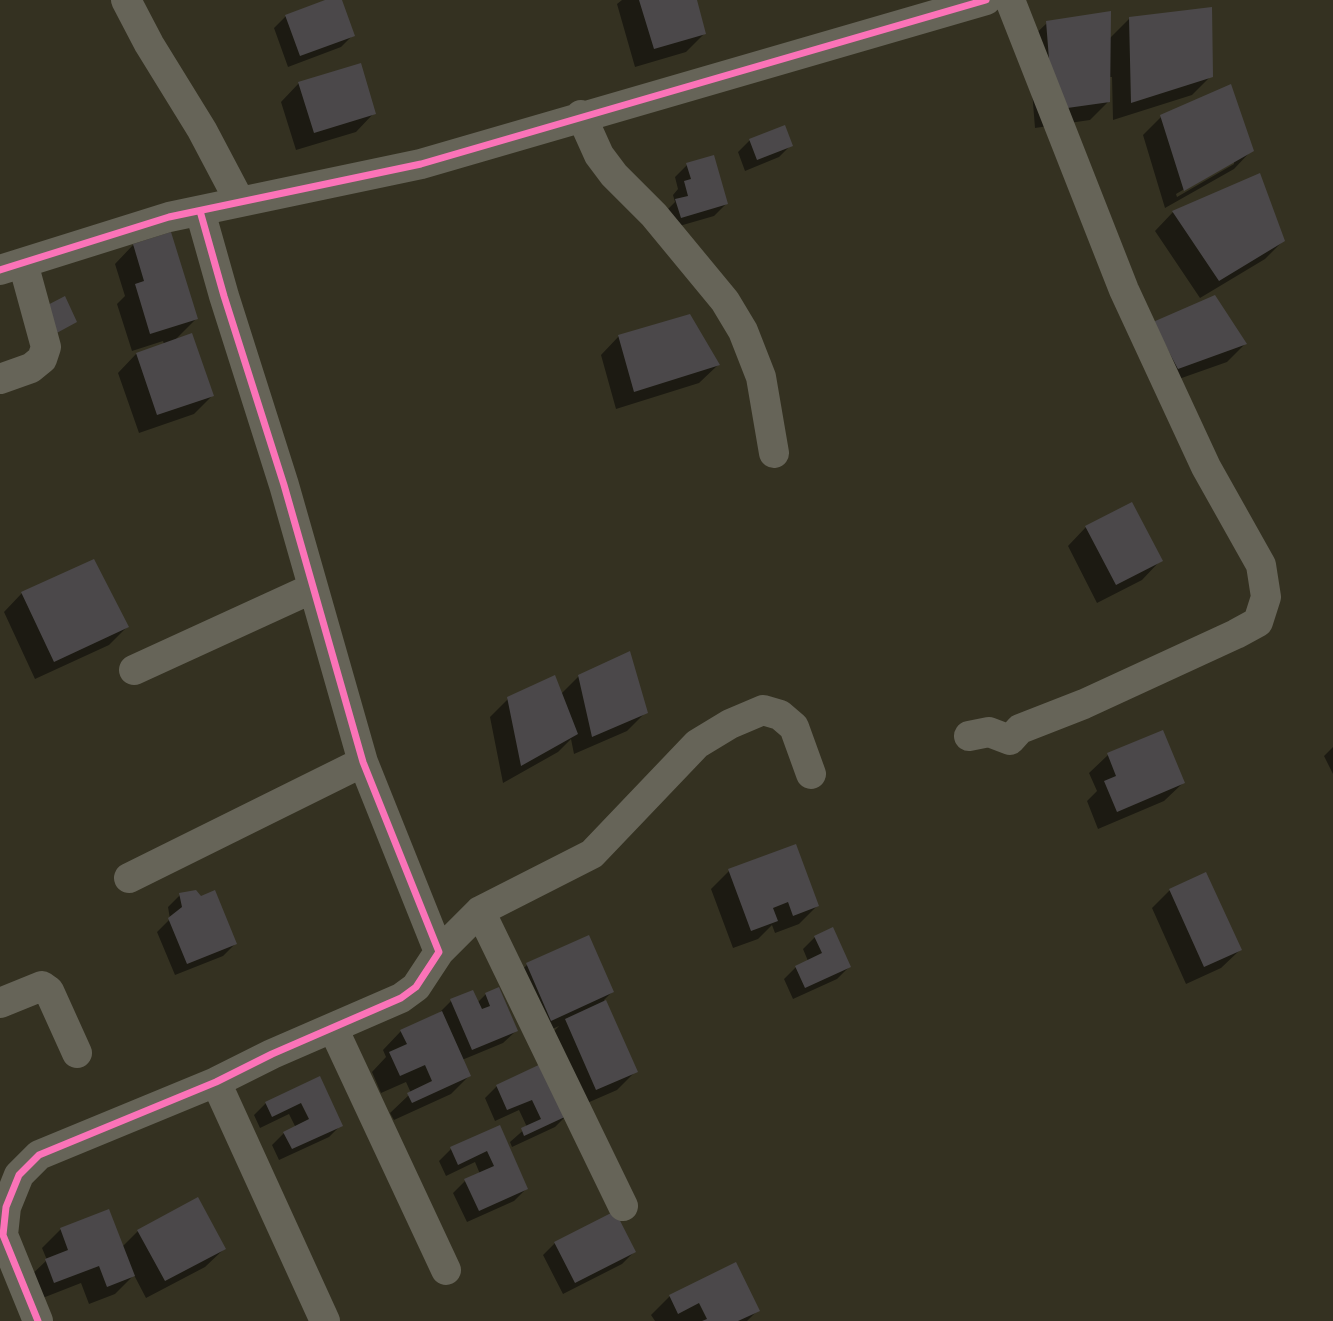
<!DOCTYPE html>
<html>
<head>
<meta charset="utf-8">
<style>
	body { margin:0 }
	canvas { display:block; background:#343121 }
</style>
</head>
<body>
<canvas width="1333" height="1321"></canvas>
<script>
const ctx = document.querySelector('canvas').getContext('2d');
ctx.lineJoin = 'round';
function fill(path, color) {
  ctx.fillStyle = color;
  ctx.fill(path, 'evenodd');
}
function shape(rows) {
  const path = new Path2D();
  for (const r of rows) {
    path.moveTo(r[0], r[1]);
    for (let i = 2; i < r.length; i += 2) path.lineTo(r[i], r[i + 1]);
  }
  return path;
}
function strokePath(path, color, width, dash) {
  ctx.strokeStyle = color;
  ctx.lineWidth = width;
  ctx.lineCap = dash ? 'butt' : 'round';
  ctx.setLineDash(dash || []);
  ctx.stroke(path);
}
fill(shape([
	[330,0,340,0,353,35,341,47,288,67,274,28,286,16],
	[622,0,695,0,704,34,686,52,635,67,617,4],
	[1129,19,1211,76,1192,95,1113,120,1112,77,1109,77,1109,101,1090,120,1035,128,1028,41,1047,23,1109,39],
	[299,83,374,113,356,132,296,150,281,102],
	[1161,117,1252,150,1234,169,1165,208,1143,135],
	[1234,160,1234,164,1177,197,1176,194],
	[750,140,791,145,779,157,745,171,738,152],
	[687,165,726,204,714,216,669,229,664,213,675,202,673,195,678,189,675,177],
	[1173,212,1283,241,1265,259,1200,298,1155,231],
	[133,245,196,319,173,342,212,396,194,414,139,433,118,373,136,354,164,344,163,341,132,351,117,304,125,296,115,264],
	[619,336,718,365,699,383,616,409,601,355],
	[1136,342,1245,344,1227,362,1159,386],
	[1086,527,1160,561,1142,580,1097,603,1068,546],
	[22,593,127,627,109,645,35,679,4,612],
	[579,676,646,712,627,731,574,754,571,739,558,752,503,783,490,717,508,699,561,694],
	[1162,732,1183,783,1164,801,1098,829,1087,801,1097,791,1089,773,1108,755],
	[1333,747,1333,774,1324,756],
	[729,871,817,906,799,924,775,933,772,925,758,939,733,948,711,889],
	[1170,890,1240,950,1221,968,1186,984,1152,908],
	[180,895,235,944,223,956,175,975,157,932,170,919,168,907],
	[588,937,612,992,604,1000,636,1071,617,1090,578,1107,547,1038,559,1026,533,1038,508,983,527,965],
	[815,937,849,967,837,979,793,999,784,979,796,967,808,961,803,949],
	[486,994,516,1031,503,1043,462,1060,469,1076,451,1094,394,1120,390,1113,411,1093,406,1082,381,1093,372,1072,386,1057,383,1050,401,1031,439,1013,451,1001,477,1003],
	[544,1065,567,1115,555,1127,512,1147,510,1142,527,1127,519,1110,495,1121,485,1098,497,1086],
	[319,1079,341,1125,329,1137,279,1160,272,1145,284,1133,296,1128,289,1114,260,1128,254,1115,266,1103],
	[499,1127,526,1189,514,1201,467,1222,453,1193,465,1181,480,1174,475,1162,446,1176,439,1161,451,1149],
	[61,1229,122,1247,138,1231,224,1249,205,1267,146,1298,134,1275,115,1294,89,1304,81,1283,35,1301,27,1279,47,1260,42,1248],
	[555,1243,634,1252,622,1264,563,1294,543,1255],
	[670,1296,758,1310,747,1321,655,1321,651,1315]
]), '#0007');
fill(shape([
	[325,0,342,0,355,36,300,56,285,15],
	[639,0,697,0,706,34,654,49],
	[1212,7,1213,77,1131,103,1129,17],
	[1111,11,1110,102,1053,110,1046,21],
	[361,63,376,114,314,133,298,82],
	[1231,84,1254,151,1184,191,1160,115],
	[785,125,793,146,757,160,749,139],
	[714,155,728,204,681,218,675,199,688,196,684,181,691,179,686,163],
	[1260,173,1285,241,1219,281,1172,211],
	[171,232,198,319,150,334,135,284,144,281,133,244],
	[1215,295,1247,344,1178,369,1153,322],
	[65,296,77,322,53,335,40,309],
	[690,314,720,365,634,392,618,335],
	[192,333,214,396,157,415,136,353],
	[1132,502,1163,561,1116,585,1085,526],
	[94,559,129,627,54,662,21,592],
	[630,651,648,713,592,737,578,675],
	[555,675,578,734,521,766,507,697],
	[1163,730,1185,783,1117,812,1104,781,1116,776,1107,753],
	[796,844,819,906,793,916,788,902,773,908,778,921,751,931,728,869],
	[1206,872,1242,950,1204,967,1169,889],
	[196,890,201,896,215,890,237,944,187,964,168,918,182,907,179,893],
	[833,927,851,967,805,988,795,966,822,953,814,936],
	[589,935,614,992,551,1021,526,963],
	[499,987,518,1031,472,1050,450,999,473,990,482,1009,490,1006,485,993],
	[606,1000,638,1072,596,1090,565,1019],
	[442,1011,471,1076,412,1103,407,1093,432,1081,425,1065,400,1076,389,1052,407,1044,400,1030],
	[545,1062,569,1115,524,1136,521,1128,541,1119,532,1100,507,1110,496,1085],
	[320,1076,343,1126,292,1149,283,1132,309,1119,301,1103,272,1117,265,1102],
	[500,1125,528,1189,479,1211,464,1179,494,1166,487,1151,458,1165,450,1147],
	[198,1197,226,1249,165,1281,137,1230],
	[109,1209,135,1276,107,1287,99,1266,54,1283,45,1259,68,1250,60,1228],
	[615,1211,636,1252,575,1283,554,1242],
	[736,1262,760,1311,738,1321,702,1321,707,1319,699,1303,678,1314,669,1295]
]), '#4b484a');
strokePath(shape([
	[126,0,149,44,202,130,240,202],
	[581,115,599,155,614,175,654,215,725,301,743,331,761,377,774,453],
	[0,270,169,217,421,164,986,0],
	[0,379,31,368,42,359,46,347,23,263],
	[134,670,313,588],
	[969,736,989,732,1010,740,1020,729,1084,704,1236,634,1258,622,1266,597,1261,565,1206,467,1124,290,1010,0],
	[129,878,363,762],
	[480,911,623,1206],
	[439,952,480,911,592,854,697,744,730,724,763,710,780,715,794,727,811,774],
	[0,1003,42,986,49,991,77,1053],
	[333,1028,446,1270],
	[216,1082,325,1321],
	[38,1321,3,1235,6,1207,19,1175,39,1155,216,1082,272,1054,401,998,416,987,439,952,363,762,284,485,224,296,200,211]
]), '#666458', 30);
strokePath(shape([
	[0,270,169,217,421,164,986,0],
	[38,1321,3,1235,6,1207,19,1175,39,1155,216,1082,272,1054,401,998,416,987,439,952,363,762,284,485,224,296,200,211]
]), '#fb73b8', 7);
</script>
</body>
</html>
